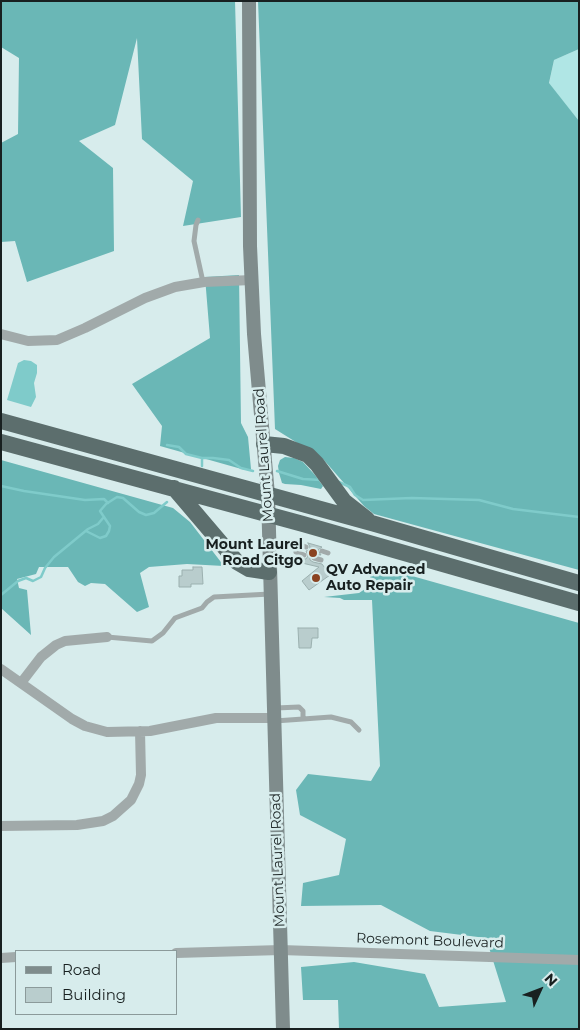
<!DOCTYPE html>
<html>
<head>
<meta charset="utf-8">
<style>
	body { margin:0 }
	#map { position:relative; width:580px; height:1030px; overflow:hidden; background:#d7ecec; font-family:Montserrat,sans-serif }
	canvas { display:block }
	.frame { position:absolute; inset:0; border:2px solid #182020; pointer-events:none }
	.legend { position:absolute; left:15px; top:950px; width:162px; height:65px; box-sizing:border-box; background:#d7ecec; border:1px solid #8b9a9a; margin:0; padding:6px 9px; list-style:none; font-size:15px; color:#182020 }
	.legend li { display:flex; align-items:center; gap:10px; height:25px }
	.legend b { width:25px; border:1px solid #8b9a9a }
	.north { position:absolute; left:515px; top:965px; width:50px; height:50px; -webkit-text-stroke:4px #d7ecec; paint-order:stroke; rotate:47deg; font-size:14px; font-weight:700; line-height:20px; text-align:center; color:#182020 }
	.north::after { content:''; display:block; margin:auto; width:18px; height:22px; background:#182020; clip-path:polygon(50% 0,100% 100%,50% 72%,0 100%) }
</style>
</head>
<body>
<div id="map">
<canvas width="580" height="1030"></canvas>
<div class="frame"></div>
<ul class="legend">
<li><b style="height:6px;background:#7f8c8c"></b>Road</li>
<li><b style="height:14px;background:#b9cdcd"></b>Building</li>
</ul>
<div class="north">N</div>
</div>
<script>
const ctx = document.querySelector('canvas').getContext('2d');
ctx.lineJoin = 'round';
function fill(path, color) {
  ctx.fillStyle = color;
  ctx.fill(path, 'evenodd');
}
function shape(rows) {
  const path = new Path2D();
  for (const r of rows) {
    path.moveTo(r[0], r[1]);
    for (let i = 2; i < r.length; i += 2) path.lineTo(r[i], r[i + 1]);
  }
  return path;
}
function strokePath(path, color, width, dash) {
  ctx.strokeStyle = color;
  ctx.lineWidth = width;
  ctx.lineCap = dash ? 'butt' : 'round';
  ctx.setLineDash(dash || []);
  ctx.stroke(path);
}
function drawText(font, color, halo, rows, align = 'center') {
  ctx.font = font + ' Montserrat,sans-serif';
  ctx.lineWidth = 5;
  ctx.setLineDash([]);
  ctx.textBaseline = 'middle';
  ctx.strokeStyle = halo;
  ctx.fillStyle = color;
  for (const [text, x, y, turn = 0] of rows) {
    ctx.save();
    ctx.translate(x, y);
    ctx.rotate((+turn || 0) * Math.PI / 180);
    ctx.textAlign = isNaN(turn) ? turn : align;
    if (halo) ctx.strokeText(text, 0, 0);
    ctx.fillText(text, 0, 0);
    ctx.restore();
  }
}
fill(shape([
	[579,49,579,121,549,84,554,60]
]), '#b0e6e5');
fill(shape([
	[1,1,235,1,241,217,183,226,193,181,142,139,137,38,115,125,79,141,113,168,114,251,27,282,15,241,1,242,1,143,18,134,19,58,1,47],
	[258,1,579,1,579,49,554,60,549,83,579,121,579,570,374,514,364,506,323,459,275,429],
	[239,275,241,423,248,437,251,469,245,470,160,446,162,426,132,384,210,338,205,277],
	[285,457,294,458,303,462,315,475,323,486,321,489,301,485,285,484,282,483,279,473,278,466,280,460],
	[1,460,173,508,190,522,224,566,187,564,149,567,140,573,149,607,137,612,105,584,91,583,85,586,78,582,68,567,39,567,36,574,17,579,19,588,27,590,31,635,1,608],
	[373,565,579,623,579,1029,339,1029,338,1000,303,1000,301,967,354,962,425,974,439,1007,506,1002,486,938,430,931,381,905,301,906,303,883,339,875,346,839,300,815,296,790,308,774,371,781,380,766,372,600,344,600,340,598,324,597,359,593,368,587]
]), '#6ab7b6');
fill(shape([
	[24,360,31,361,37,365,37,373,34,383,36,397,31,407,7,400,18,363]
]), '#7fcbca');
strokePath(shape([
	[167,445,179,447,186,454,202,458,213,458,229,460,241,468,253,471],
	[202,458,202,466],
	[277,471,303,479,321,480],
	[339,482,350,487,355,495,363,500,412,498,479,500,513,509,579,517],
	[1,486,24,491,85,500,104,499,108,503],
	[86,531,100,538,106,536,109,531,110,526,100,511,106,504,117,497,123,498,139,512,146,515,154,513,167,502],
	[1,595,18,581,26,578,33,581,41,577,45,568,54,557,88,529,98,524,103,518]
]), '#7fcbca', 2.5);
const building = shape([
	[308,543,322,547,318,550,321,555,312,554,310,556,310,560,313,562,322,564,330,575,309,590,302,581,319,567,302,563,303,559,306,559,308,556,306,551,309,550,310,547,308,543],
	[193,567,202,567,203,584,191,584,191,587,179,587,179,576,182,576,182,570,193,570,193,567],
	[298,628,318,628,318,638,312,638,311,648,299,648,298,628]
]);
fill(building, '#b9cdcd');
strokePath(building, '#9bb0af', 1);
strokePath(shape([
	[198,220,196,225,194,241,203,282],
	[298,544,306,547],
	[322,551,328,553],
	[296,552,304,555],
	[314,558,321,560],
	[107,637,152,641,163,633,175,618,202,608,207,602,214,597,270,594],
	[276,708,299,707,303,711,303,719],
	[275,721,331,717,351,722,359,730]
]), '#a1aaaa', 5);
strokePath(shape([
	[1,334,28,341,57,340,85,328,145,298,175,287,204,282,252,280],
	[1,669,72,719,85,726,107,732,150,731,216,718,274,718],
	[21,683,41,657,56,645,65,641,107,637],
	[1,826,77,825,103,821,113,816,131,800,139,784,141,775,140,731],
	[176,953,281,950,579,960],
	[1,958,16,957]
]), '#a1aaaa', 10);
strokePath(shape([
	[249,1,250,246,254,334,268,495,283,1029]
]), '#7f8c8c', 14);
strokePath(shape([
	[1,421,375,524,579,583],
	[1,442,303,524,579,603],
	[264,444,284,446,308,455,317,464,344,501,367,519],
	[174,488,237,562,249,569,269,572]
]), '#5c6e6d', 16);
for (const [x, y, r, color] of [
	[313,553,5,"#8a4321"],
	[316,578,5,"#8a4321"]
]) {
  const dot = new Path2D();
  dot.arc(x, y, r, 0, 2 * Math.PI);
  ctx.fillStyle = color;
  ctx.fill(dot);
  strokePath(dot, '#d7ecec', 2);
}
drawText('14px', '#182020', '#d7ecec', [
	["Mount Laurel Road",264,455,-94],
	["Mount Laurel Road",278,860,-92],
	["Rosemont Boulevard",430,941,2]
]);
drawText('bold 14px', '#182020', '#d7ecec', [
	["Mount Laurel",303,545],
	["Road Citgo",303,561],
	["QV Advanced",326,570,"left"],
	["Auto Repair",326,586,"left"]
], 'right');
</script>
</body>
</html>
